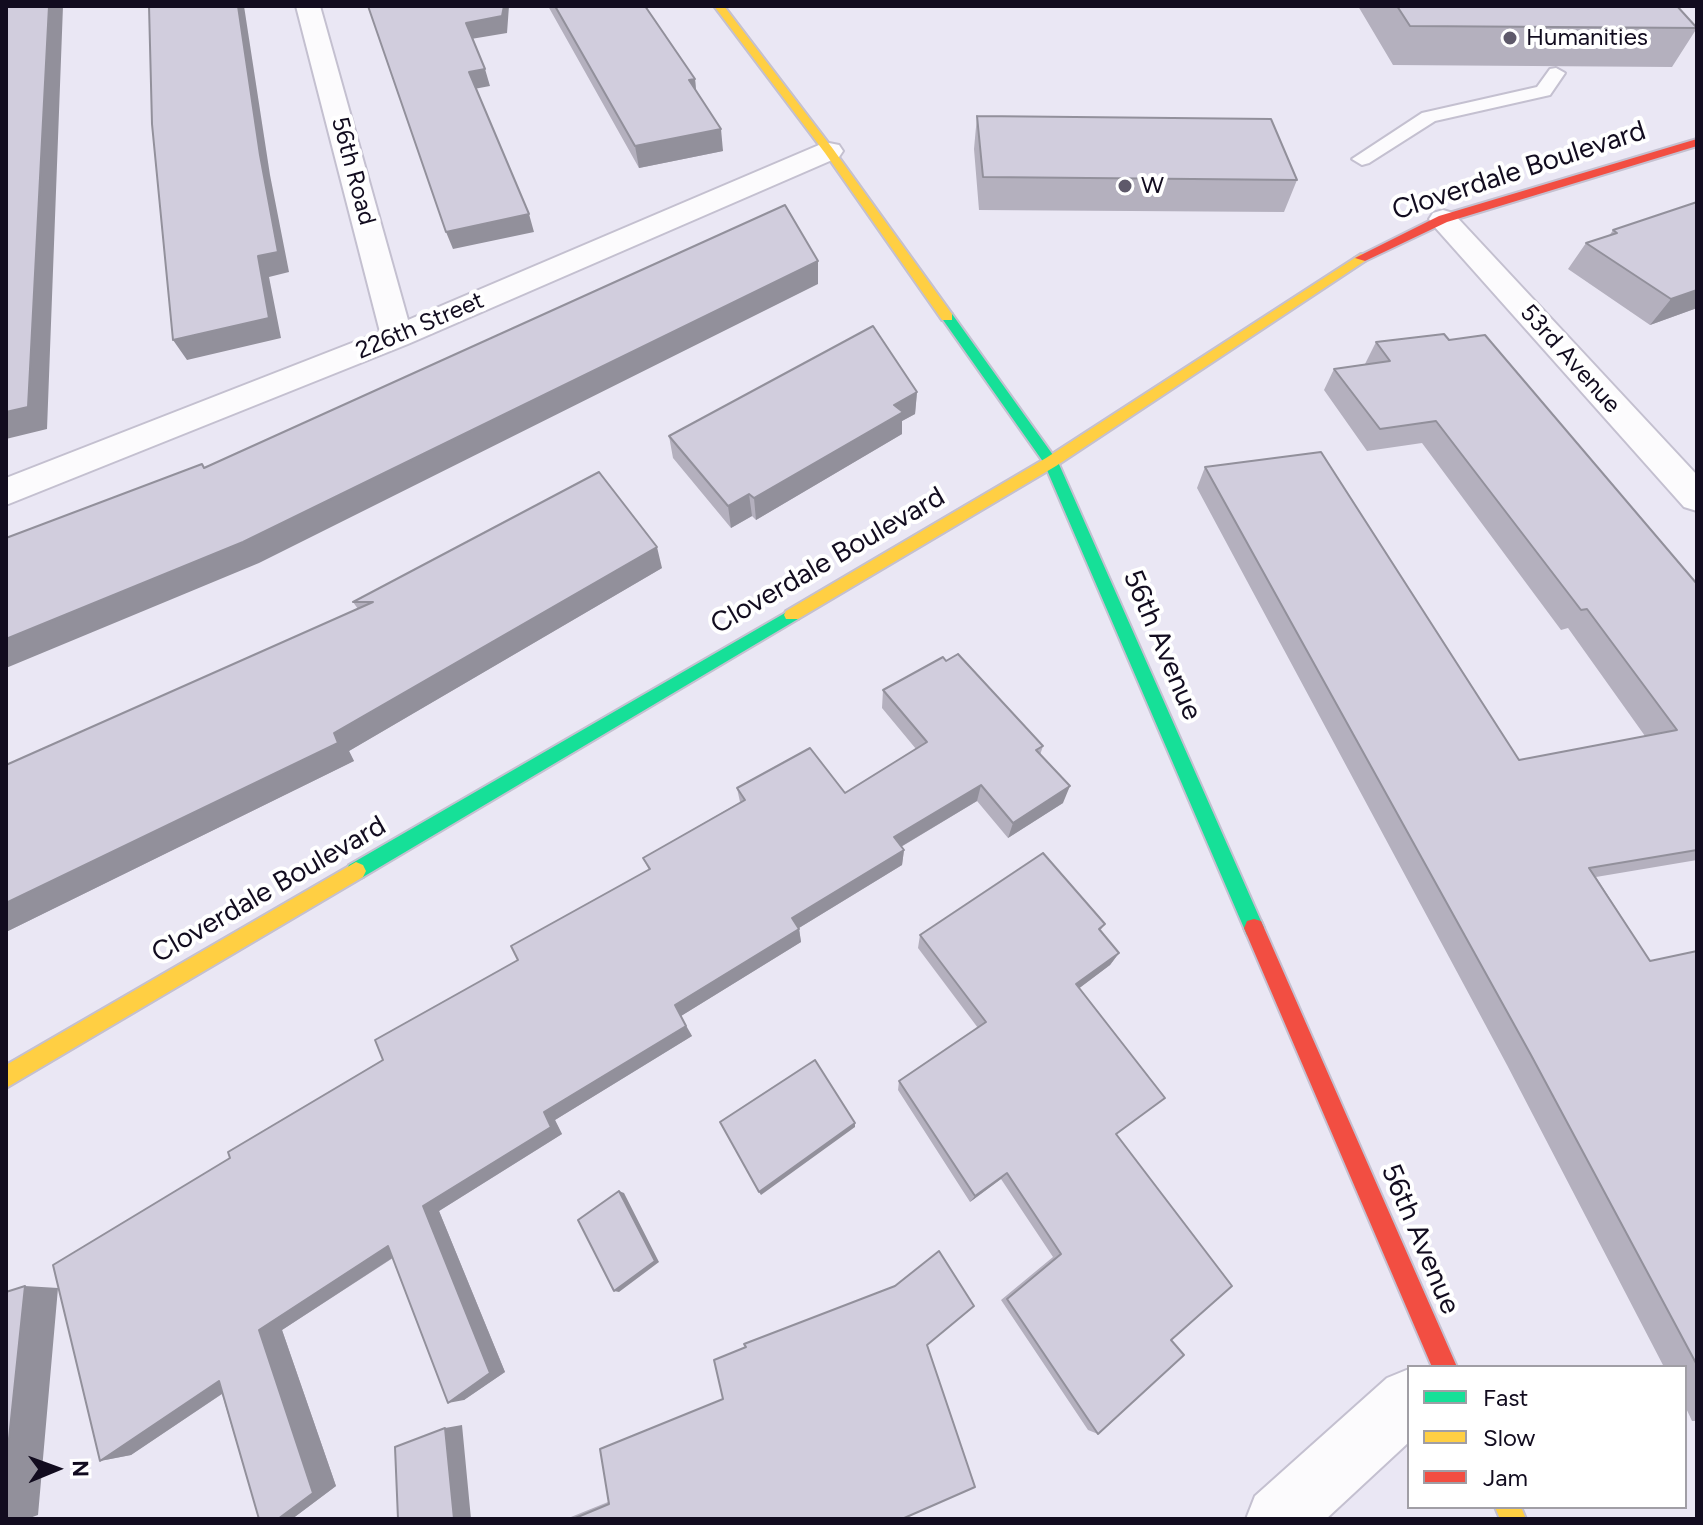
<!DOCTYPE html>
<html>
<head>
<meta charset="utf-8">
<style>
	body { margin:0 }
	#map { position:relative; width:1703px; height:1525px; overflow:hidden; background:#eae7f4; font-family:Figtree,sans-serif }
	canvas { display:block }
	.frame { position:absolute; inset:0; border:8px solid #120c1f; pointer-events:none }
	.legend { position:absolute; left:1407px; top:1365px; width:280px; height:144px; box-sizing:border-box; background:#fff; border:2px solid #a09ea5; margin:0; padding:10px 14px; list-style:none; font-size:24px; color:#120c1f }
	.legend li { display:flex; align-items:center; gap:16px; height:40px }
	.legend b { width:40px; border:2px solid #a09ea5 }
	.north { position:absolute; left:16px; top:1429px; width:80px; height:80px; -webkit-text-stroke:6px #fff; paint-order:stroke; rotate:89deg; font-size:22px; font-weight:700; line-height:32px; text-align:center; color:#120c1f }
	.north::after { content:''; display:block; margin:auto; width:28px; height:36px; background:#120c1f; clip-path:polygon(50% 0,100% 100%,50% 72%,0 100%) }
</style>
</head>
<body>
<div id="map">
<canvas width="1703" height="1525"></canvas>
<div class="frame"></div>
<ul class="legend">
<li><b style="height:10px;background:#16e098"></b>Fast</li>
<li><b style="height:10px;background:#ffcf43"></b>Slow</li>
<li><b style="height:10px;background:#f24e42"></b>Jam</li>
</ul>
<div class="north">N</div>
</div>
<script>
const ctx = document.querySelector('canvas').getContext('2d');
ctx.lineJoin = 'round';
function shape(rows) {
  const path = new Path2D();
  for (const r of rows) {
    path.moveTo(r[0], r[1]);
    for (let i = 2; i < r.length; i += 2) path.lineTo(r[i], r[i + 1]);
  }
  return path;
}
function strokePath(path, color, width, dash) {
  ctx.strokeStyle = color;
  ctx.lineWidth = width;
  ctx.lineCap = dash ? 'butt' : 'round';
  ctx.setLineDash(dash || []);
  ctx.stroke(path);
}
function fill(path, color) {
  ctx.fillStyle = color;
  ctx.fill(path, 'evenodd');
}
function drawText(font, color, halo, rows, align = 'center') {
  ctx.font = font + ' Figtree,sans-serif';
  ctx.lineWidth = 8;
  ctx.setLineDash([]);
  ctx.textBaseline = 'middle';
  ctx.strokeStyle = halo;
  ctx.fillStyle = color;
  for (const [text, x, y, turn = 0] of rows) {
    ctx.save();
    ctx.translate(x, y);
    ctx.rotate((+turn || 0) * Math.PI / 180);
    ctx.textAlign = isNaN(turn) ? turn : align;
    if (halo) ctx.strokeText(text, 0, 0);
    ctx.fillText(text, 0, 0);
    ctx.restore();
  }
}
const lane = shape([
	[1556,68,1565,73,1550,95,1435,121,1369,163,1362,165,1352,159,1422,113,1537,87,1550,69,1556,68]
]);
const street = shape([
	[296,6,320,6,408,320,819,145,829,143,839,145,843,151,839,157,408,344,6,505,6,478,380,332,296,6],
	[1443,210,1453,213,1697,475,1697,511,1684,507,1433,225,1429,219,1433,213,1443,210],
	[1409,1369,1409,1442,1326,1519,1246,1519,1255,1496,1387,1378,1409,1369]
]);
const fast = shape([
	[947,313,952,314,1058,462,1264,928,1261,935,1254,937,1247,935,1044,463,941,317,947,313],
	[792,609,800,615,798,619,363,877,356,880,349,877,346,871,349,865,792,609]
]);
const slow = shape([
	[714,6,724,6,833,149,952,314,952,320,942,320,825,153,714,6],
	[1361,254,1365,255,1365,261,1056,466,798,619,786,619,784,615,786,611,1046,458,1361,254],
	[356,862,363,865,366,871,363,877,6,1088,6,1065,356,862],
	[1495,1507,1521,1507,1526,1519,1500,1519,1495,1507]
]);
const jam = shape([
	[1697,139,1697,146,1447,222,1365,261,1355,258,1439,216,1697,139],
	[1254,919,1261,921,1457,1367,1432,1367,1244,928,1247,921,1254,919]
]);
strokePath(lane, '#c4c0d0', 4);
strokePath(street, '#c4c0d0', 4);
strokePath(fast, '#c4c0d0', 4);
strokePath(slow, '#c4c0d0', 4);
strokePath(jam, '#c4c0d0', 4);
fill(lane, '#fcfbfd');
fill(street, '#fcfbfd');
fill(fast, '#16e098');
fill(slow, '#ffcf43');
fill(jam, '#f24e42');
fill(shape([
	[548,6,645,6,695,79,696,91,723,151,639,168],
	[1358,6,1677,6,1697,28,1672,67,1393,65],
	[977,116,1297,180,1284,212,979,210,974,149],
	[1697,202,1697,308,1650,325,1568,269,1586,243,1609,236,1613,230],
	[1449,340,1697,584,1697,860,1596,877,1650,961,1697,951,1697,1421,1692,1421,1685,1406,1685,1367,1664,1367,1507,1065,1197,488,1205,467,1519,760,1645,736,1568,628,1561,630,1422,443,1367,451,1324,390,1334,369,1365,364,1376,342],
	[917,392,915,414,902,421,902,434,756,520,752,516,731,528,673,458,669,436],
	[662,568,349,751,354,761,6,932,6,765,358,609,353,602],
	[946,661,1043,746,1040,755,1063,803,1008,838,977,801,901,847,904,850,902,865,799,928,801,942,681,1016,692,1036,555,1120,562,1134,439,1211,505,1372,464,1400,393,1258,282,1330,336,1486,292,1519,259,1519,222,1394,131,1455,100,1461,230,1158,383,1060,518,960,649,870,643,858,740,802,737,788,845,793,916,749,882,708,883,690],
	[1105,924,1100,931,1119,953,1110,965,1079,988,1116,1135,1171,1340,1098,1434,1088,1430,1001,1300,1053,1257,1001,1179,970,1202,898,1090,899,1081,978,1028,918,948,920,935],
	[927,1345,902,1519,566,1519,608,1502]
]), '#b4b0be');
fill(shape([
	[49,6,63,6,47,429,6,439,6,412],
	[238,6,244,6,270,175,289,272,269,277,281,338,187,360,173,340,258,256,260,155],
	[504,6,509,6,507,33,471,39,466,23],
	[485,69,490,86,474,89,469,72],
	[695,79,697,101,689,80],
	[721,129,723,151,639,168,635,146],
	[529,214,534,232,453,249,446,232],
	[818,261,818,284,259,563,6,668,6,639],
	[1697,290,1697,308,1650,325,1671,299],
	[917,392,915,414,902,421,902,434,756,520,754,498,894,405],
	[749,494,752,516,731,528,728,506],
	[657,547,662,568,349,751,354,761,6,932,6,903,334,733],
	[981,785,977,801,892,852,894,837],
	[1070,786,1063,803,1008,838,1013,823],
	[904,850,902,865,794,931,792,918],
	[799,929,801,942,681,1016,675,1005],
	[1119,953,1110,965,1069,996,1076,984],
	[686,1026,692,1036,555,1120,562,1134,439,1211,505,1372,464,1400,448,1403,423,1206,544,1112],
	[855,1123,855,1127,761,1195,759,1192],
	[1007,1173,1001,1179,970,1202,975,1196],
	[619,1191,624,1193,659,1262,619,1292,614,1291],
	[388,1246,406,1249,282,1330,336,1486,292,1519,278,1519,259,1330],
	[25,1286,58,1288,38,1515,27,1519,6,1519,6,1467],
	[244,1379,131,1455,100,1461,219,1381],
	[462,1425,471,1519,454,1519,445,1428]
]), '#92909b');
const building = shape([
	[6,6,49,6,28,407,6,412,6,6],
	[149,6,238,6,260,155,278,252,258,256,269,318,173,340,152,124,149,6],
	[368,6,504,6,502,16,466,23,485,69,469,72,529,214,446,232,368,6],
	[555,6,645,6,695,79,689,80,721,129,635,146,555,6],
	[1397,6,1677,6,1697,28,1410,26,1397,6],
	[977,116,1271,119,1297,180,983,177,977,116],
	[1697,202,1697,290,1671,299,1586,243,1617,233,1613,230,1697,202],
	[785,205,818,261,243,542,6,639,6,538,202,464,204,468,785,205],
	[873,326,917,392,894,405,903,412,754,498,749,494,728,506,669,436,873,326],
	[1444,334,1449,340,1485,335,1697,584,1697,850,1589,868,1650,961,1697,951,1697,1365,1531,1055,1205,467,1321,452,1519,760,1677,730,1587,609,1581,610,1436,421,1380,429,1334,369,1390,361,1376,342,1444,334],
	[599,472,657,547,334,733,338,743,6,903,6,765,373,602,353,602,599,472],
	[958,654,1043,746,1036,750,1070,786,1013,823,981,785,894,837,904,850,792,918,799,929,675,1005,686,1026,544,1112,551,1127,423,1206,490,1373,448,1403,388,1246,259,1330,313,1493,278,1519,259,1519,219,1381,100,1461,53,1265,230,1158,228,1152,383,1060,375,1040,518,960,511,946,650,869,643,858,745,800,737,788,810,748,845,793,927,742,883,690,943,657,946,661,958,654],
	[1043,853,1105,924,1099,929,1119,953,1076,984,1165,1098,1116,1134,1232,1286,1171,1340,1184,1355,1098,1434,1007,1299,1061,1254,1007,1173,975,1196,899,1081,986,1022,920,935,1043,853],
	[815,1060,855,1123,759,1192,720,1122,815,1060],
	[619,1191,655,1261,614,1291,578,1220,619,1191],
	[939,1251,974,1306,927,1345,975,1487,902,1519,573,1519,609,1504,600,1449,723,1399,714,1360,746,1347,744,1344,895,1286,939,1251],
	[25,1286,6,1467,6,1292,25,1286],
	[445,1428,454,1519,398,1519,395,1447,445,1428]
]);
fill(building, '#d1cddd');
strokePath(building, '#92909b', 2);
for (const [x, y, r, color] of [
	[1510,38,8,"#5e596a"],
	[1125,186,8,"#5e596a"]
]) {
  const dot = new Path2D();
  dot.arc(x, y, r, 0, 2 * Math.PI);
  ctx.fillStyle = color;
  ctx.fill(dot);
  strokePath(dot, '#fff', 3);
}
drawText('24px', '#120c1f', '#fff', [
	["Humanities",1526,38],
	["W",1141,186]
], 'left');
drawText('24px', '#120c1f', '#fff', [
	["56th Road",353,171,75],
	["226th Street",420,326,-23],
	["53rd Avenue",1570,359,48]
]);
drawText('28px', '#120c1f', '#fff', [
	["Cloverdale Boulevard",1519,171,-18],
	["Cloverdale Boulevard",828,561,-30],
	["56th Avenue",1162,645,67],
	["Cloverdale Boulevard",269,890,-30],
	["56th Avenue",1420,1239,67]
]);
</script>
</body>
</html>
